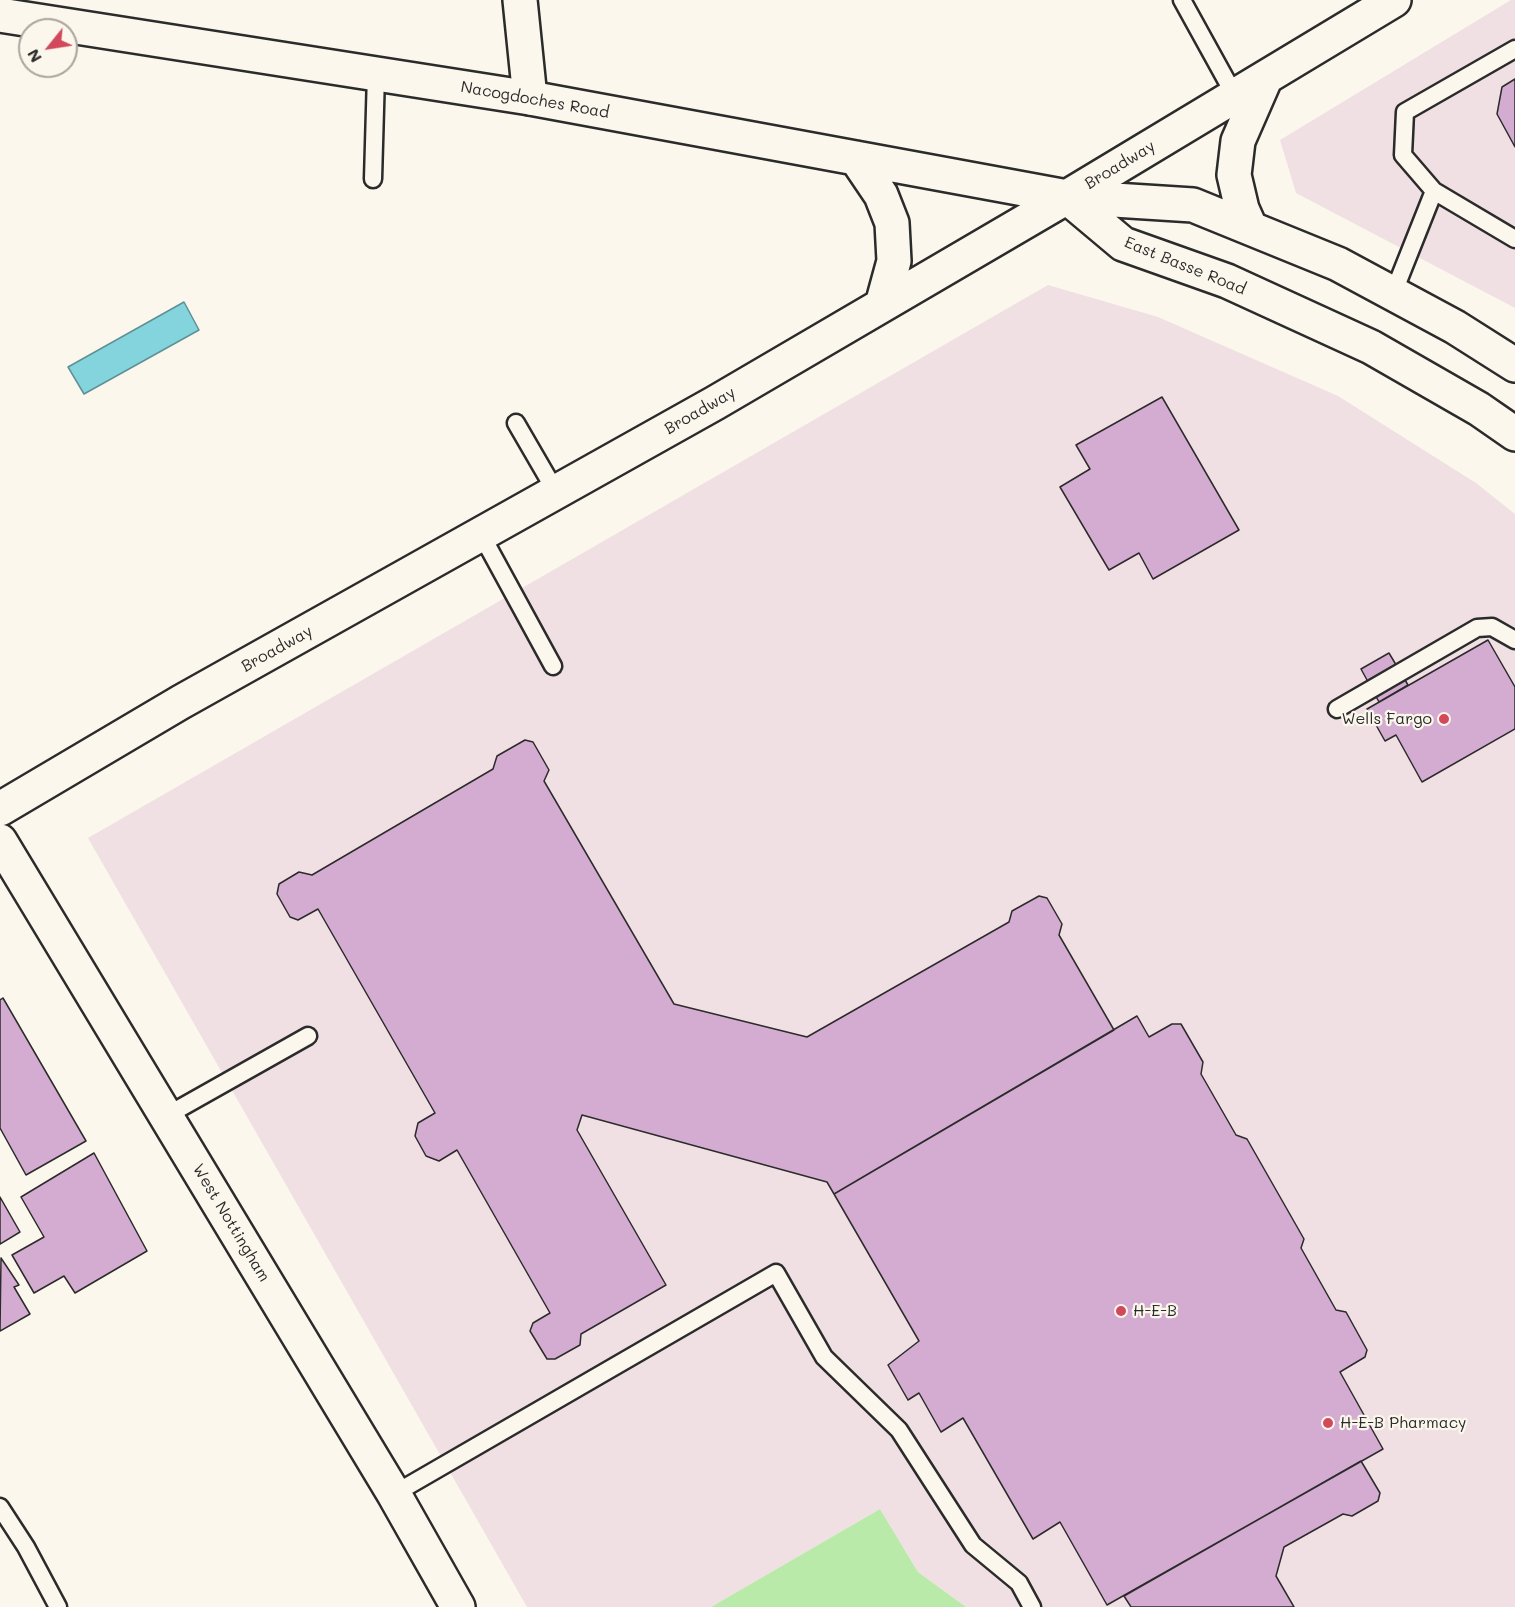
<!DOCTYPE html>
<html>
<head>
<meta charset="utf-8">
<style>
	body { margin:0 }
	#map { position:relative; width:1515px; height:1607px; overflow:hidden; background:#fbf7ec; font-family:Mali,sans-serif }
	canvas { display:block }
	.north { position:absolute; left:18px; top:18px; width:60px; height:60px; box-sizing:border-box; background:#fbf7ec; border:2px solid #a8a59f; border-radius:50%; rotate:240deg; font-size:16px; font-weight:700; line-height:24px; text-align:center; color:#2b2b2b }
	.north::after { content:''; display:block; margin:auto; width:21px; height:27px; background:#d1495b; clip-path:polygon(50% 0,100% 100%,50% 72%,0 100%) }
</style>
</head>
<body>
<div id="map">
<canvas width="1515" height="1607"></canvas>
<div class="north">N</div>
</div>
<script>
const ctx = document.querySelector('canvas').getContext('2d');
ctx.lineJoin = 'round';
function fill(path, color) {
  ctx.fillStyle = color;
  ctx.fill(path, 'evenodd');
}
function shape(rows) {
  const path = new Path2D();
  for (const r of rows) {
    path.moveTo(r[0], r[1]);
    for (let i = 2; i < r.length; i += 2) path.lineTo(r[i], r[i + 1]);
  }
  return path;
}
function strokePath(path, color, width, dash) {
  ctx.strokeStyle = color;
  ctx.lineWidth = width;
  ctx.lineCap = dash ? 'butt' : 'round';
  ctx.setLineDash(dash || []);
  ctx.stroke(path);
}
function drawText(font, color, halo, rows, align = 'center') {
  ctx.font = font + ' Mali,sans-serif';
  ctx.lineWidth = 4.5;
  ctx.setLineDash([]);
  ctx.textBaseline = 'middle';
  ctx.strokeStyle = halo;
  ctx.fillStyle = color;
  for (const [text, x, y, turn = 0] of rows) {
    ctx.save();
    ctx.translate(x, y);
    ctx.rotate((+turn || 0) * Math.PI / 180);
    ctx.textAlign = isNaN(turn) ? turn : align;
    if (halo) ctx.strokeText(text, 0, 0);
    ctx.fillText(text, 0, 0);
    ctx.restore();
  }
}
fill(shape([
	[1511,0,1515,0,1515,308,1296,193,1280,140],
	[1048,285,1158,317,1338,396,1476,483,1515,514,1515,1607,966,1607,918,1572,880,1509,711,1607,527,1607,88,838]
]), '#f0e0e4');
fill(shape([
	[880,1509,918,1572,966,1607,711,1607]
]), '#b9eaa9');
const water = shape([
	[184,302,199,330,84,394,68,367,184,302]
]);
fill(water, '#83d4dd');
strokePath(water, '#609096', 1.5);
const building = shape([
	[1515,79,1515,147,1497,114,1502,87,1515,79],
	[1162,397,1239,530,1153,579,1139,553,1109,570,1060,487,1090,469,1076,445,1162,397],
	[1488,640,1515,687,1515,729,1422,782,1396,735,1385,741,1367,709,1488,640],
	[1389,653,1408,685,1379,702,1361,669,1389,653],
	[525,740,533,742,549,770,544,781,674,1004,807,1037,1009,922,1012,911,1039,896,1047,898,1062,924,1059,935,1114,1030,834,1194,827,1182,582,1115,577,1130,666,1285,581,1334,580,1345,555,1359,547,1359,530,1331,533,1323,550,1313,457,1150,439,1161,426,1156,415,1136,418,1123,435,1113,318,909,298,920,290,917,277,894,279,884,299,872,312,875,493,769,497,756,525,740],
	[3,998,86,1141,26,1175,0,1128,0,1000,3,998],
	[1137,1016,1149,1037,1172,1024,1181,1024,1203,1062,1201,1074,1236,1135,1247,1139,1304,1239,1301,1248,1336,1310,1346,1312,1367,1350,1365,1357,1340,1372,1383,1449,1107,1605,1060,1522,1033,1539,963,1418,941,1432,919,1393,908,1400,888,1365,919,1341,834,1194,1137,1016],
	[94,1153,147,1251,75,1293,64,1276,34,1293,12,1255,44,1237,21,1197,94,1153],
	[0,1197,20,1232,0,1244,0,1197],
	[1,1258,19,1285,14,1287,30,1314,0,1331,1,1258],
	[1361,1461,1380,1493,1378,1501,1352,1516,1343,1514,1284,1547,1276,1576,1294,1607,1131,1607,1124,1596,1361,1461]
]);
fill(building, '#d5acd1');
strokePath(building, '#2b2b2b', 1.5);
const service = shape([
	[1182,0,1235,96],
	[373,179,376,74],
	[1434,191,1515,239],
	[1393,294,1434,191,1403,155,1405,112,1515,49],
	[516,423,556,492],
	[481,534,553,666],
	[1337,709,1477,628,1492,627,1515,640],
	[166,1116,308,1036],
	[394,1494,776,1273,824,1357,899,1430,973,1545,1019,1583,1032,1607],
	[0,1507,26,1547,58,1607]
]);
const minor = shape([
	[520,0,530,98],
	[0,841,394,1494,458,1607]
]);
const secondary = shape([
	[0,15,530,98,1067,197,1193,205,1338,264,1455,327,1515,365],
	[856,158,881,195,892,223,894,261,882,305],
	[1067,197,1123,244,1227,281,1371,347,1479,409,1515,434],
	[1250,227,1242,209,1234,175,1238,141,1266,77],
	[0,809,181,702,715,403,1067,197,1394,0]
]);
strokePath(service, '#2b2b2b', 21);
strokePath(minor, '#2b2b2b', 38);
strokePath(secondary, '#2b2b2b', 38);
strokePath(service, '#fbf7ec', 16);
strokePath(minor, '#fbf7ec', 33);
strokePath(secondary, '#fbf7ec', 33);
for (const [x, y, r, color] of [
	[1444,719,6,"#d1495b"],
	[1121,1311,6,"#d1495b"],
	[1328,1423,6,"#d1495b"]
]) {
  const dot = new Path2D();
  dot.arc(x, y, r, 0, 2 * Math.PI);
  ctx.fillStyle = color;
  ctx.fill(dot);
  strokePath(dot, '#fbf7ec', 2);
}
drawText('16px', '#2b2b2b', '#fbf7ec', [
	["Nacogdoches Road",535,100,10],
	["Broadway",1120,165,-31],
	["East Basse Road",1185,266,22],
	["Broadway",700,411,-30],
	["Broadway",277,649,-29],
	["West Nottingham",231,1223,59]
]);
drawText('16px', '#2b2b2b', '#fbf7ec', [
	["Wells Fargo",1432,719,"right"],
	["H-E-B",1133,1311],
	["H-E-B Pharmacy",1340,1423]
], 'left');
</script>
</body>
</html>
